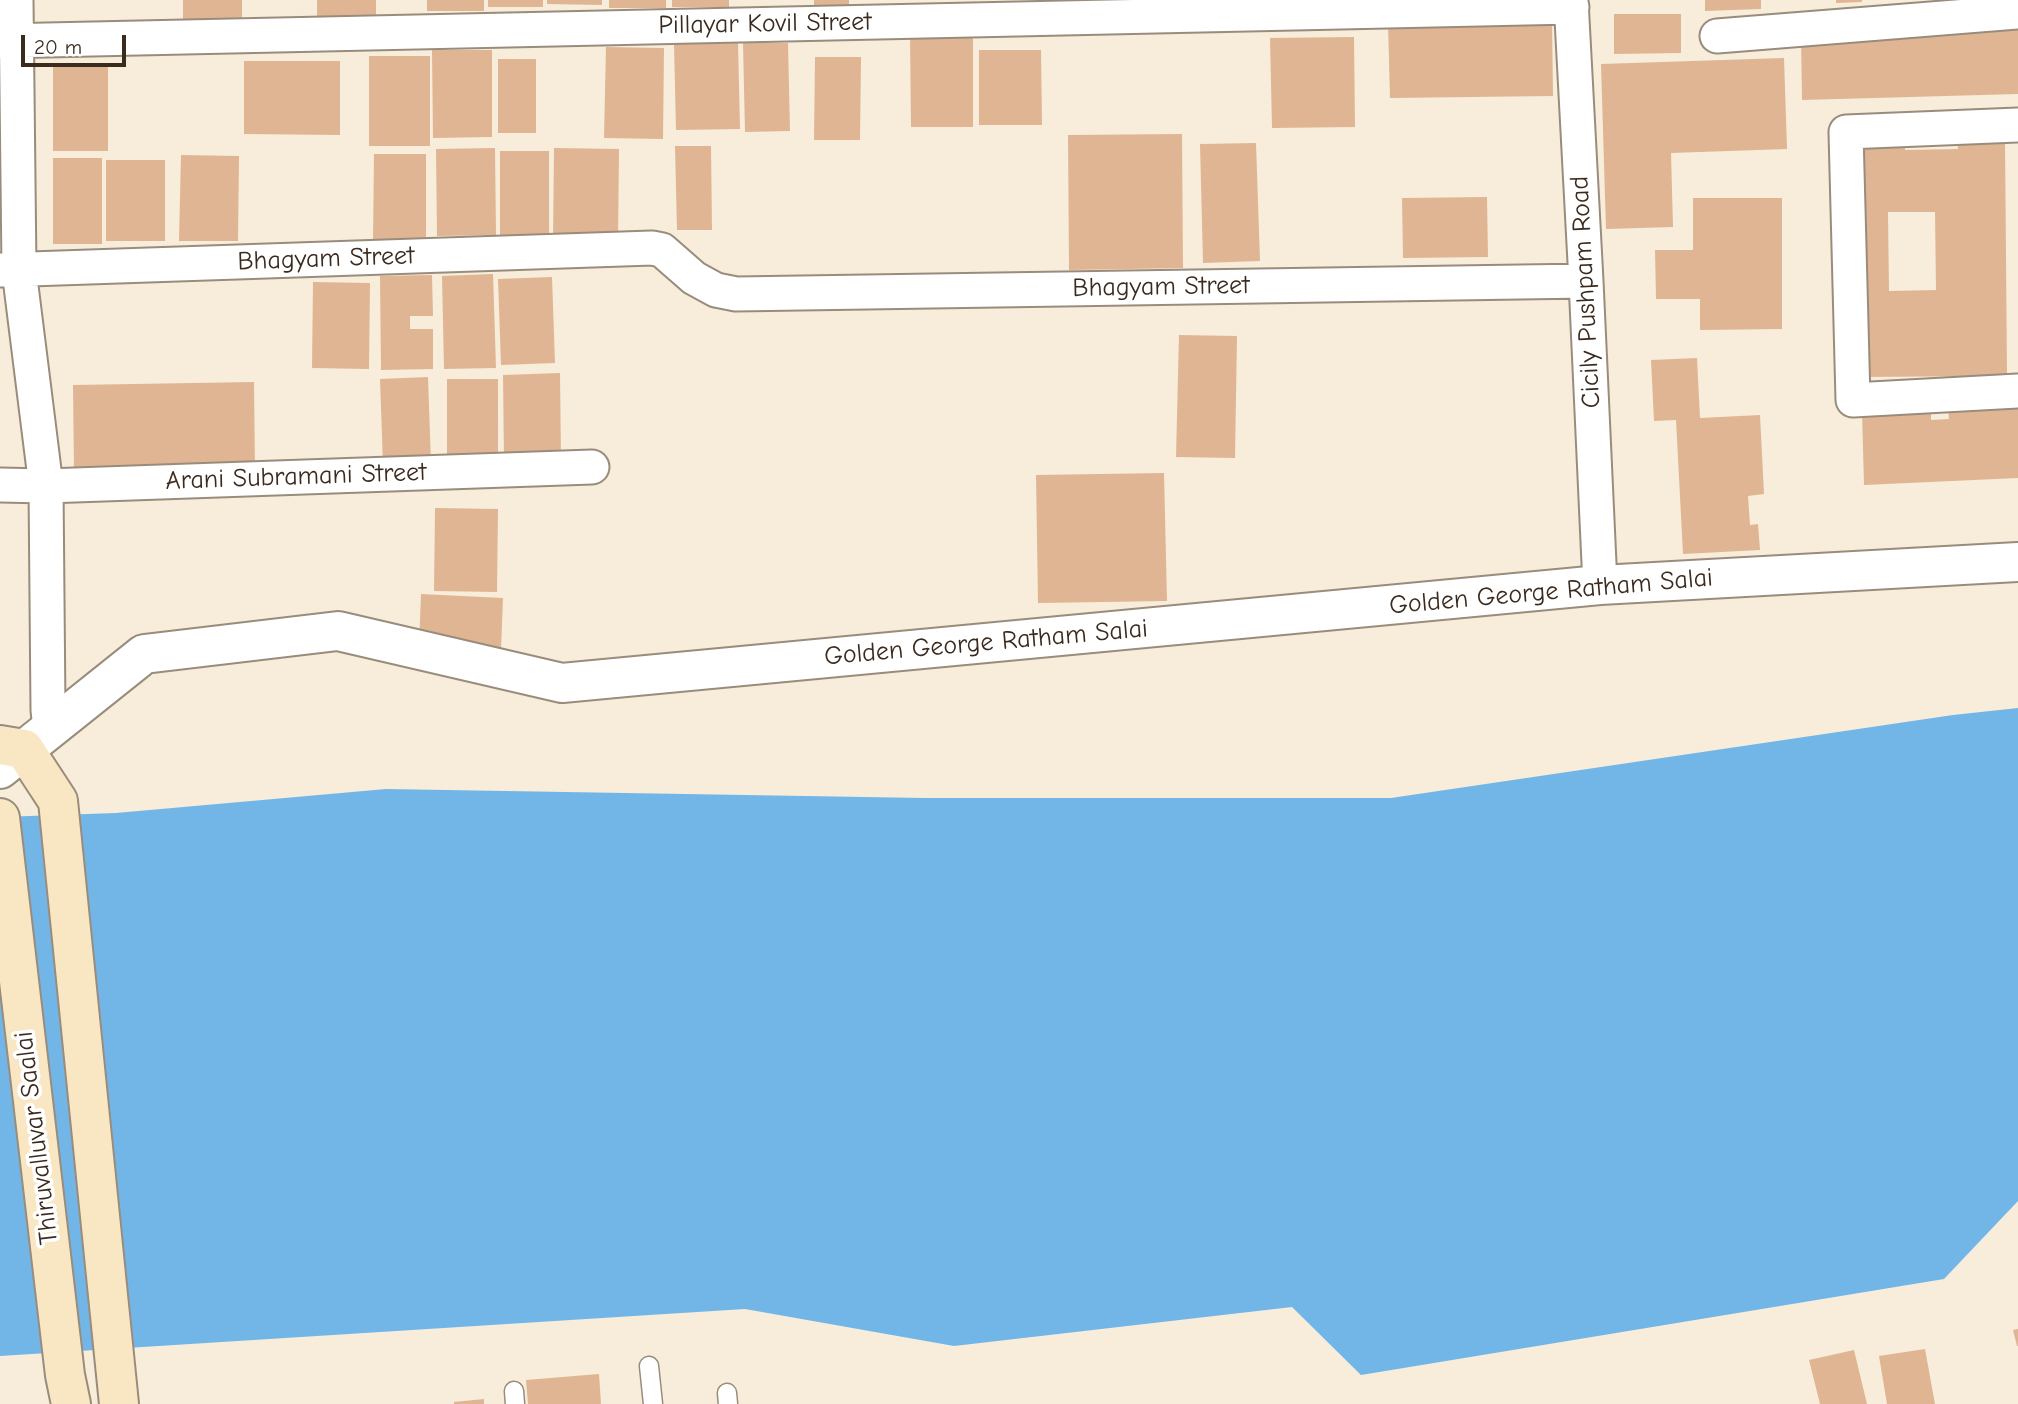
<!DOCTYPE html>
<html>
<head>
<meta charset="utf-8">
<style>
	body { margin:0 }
	#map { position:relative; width:2018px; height:1404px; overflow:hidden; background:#f7edda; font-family:"Comic Neue",sans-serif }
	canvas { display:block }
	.scale { position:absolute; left:21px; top:35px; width:105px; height:32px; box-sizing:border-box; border:4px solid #3b2a1e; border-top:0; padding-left:9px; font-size:21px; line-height:24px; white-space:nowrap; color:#3b2a1e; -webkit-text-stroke:5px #fff; paint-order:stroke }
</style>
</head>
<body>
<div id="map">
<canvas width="2018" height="1404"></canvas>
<div class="scale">20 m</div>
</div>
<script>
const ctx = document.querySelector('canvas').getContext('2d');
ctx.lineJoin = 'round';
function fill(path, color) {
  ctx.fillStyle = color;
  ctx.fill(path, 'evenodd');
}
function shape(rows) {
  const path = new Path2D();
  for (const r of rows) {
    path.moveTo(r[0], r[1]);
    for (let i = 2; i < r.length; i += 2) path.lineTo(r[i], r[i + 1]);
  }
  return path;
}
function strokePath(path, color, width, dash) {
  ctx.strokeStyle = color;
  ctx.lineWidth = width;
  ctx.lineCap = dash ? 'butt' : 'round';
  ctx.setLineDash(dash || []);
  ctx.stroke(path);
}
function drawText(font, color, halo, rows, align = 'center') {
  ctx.font = font + ' "Comic Neue",sans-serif';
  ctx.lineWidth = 7;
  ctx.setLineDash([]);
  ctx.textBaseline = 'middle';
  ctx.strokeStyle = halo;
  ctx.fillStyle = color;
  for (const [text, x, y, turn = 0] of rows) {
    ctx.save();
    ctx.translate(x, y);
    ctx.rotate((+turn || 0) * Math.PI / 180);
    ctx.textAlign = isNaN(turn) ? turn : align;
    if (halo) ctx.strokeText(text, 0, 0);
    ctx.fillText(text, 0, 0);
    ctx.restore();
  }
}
fill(shape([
	[2018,708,2018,1201,1944,1279,1361,1375,1292,1307,954,1346,745,1309,0,1356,0,817,116,813,386,789,924,798,1391,798,1953,715]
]), '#72b6e8');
fill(shape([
	[183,0,242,0,242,27,183,28],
	[317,0,376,0,376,22,317,21],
	[427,0,484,0,484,11,427,11],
	[488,0,543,0,543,7,488,7],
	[547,0,602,0,602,5,547,4],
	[609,0,666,0,666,8,609,8],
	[672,0,729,0,729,7,672,7],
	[814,0,849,0,849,8,814,8],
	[1705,0,1761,0,1761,9,1705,11],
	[1836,0,1862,0,1862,2,1836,3],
	[1614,14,1681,14,1681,53,1614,54],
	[1552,21,1553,96,1390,98,1388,23],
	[2018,30,2018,94,1802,100,1801,36],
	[910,33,973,33,973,127,911,127],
	[1354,37,1355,127,1272,128,1270,38],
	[738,43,740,129,676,130,674,44],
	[743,43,788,43,790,131,745,132],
	[606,47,664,48,663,139,604,138],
	[432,50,492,50,492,137,433,138],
	[979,50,1041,50,1042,125,979,125],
	[369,56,430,56,430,146,369,146],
	[815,57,861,57,860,140,814,140],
	[1784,58,1787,149,1671,153,1673,227,1606,229,1601,64],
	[498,59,536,59,536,133,498,133],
	[244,61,340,61,340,135,244,134],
	[53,66,108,66,108,151,53,151],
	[1182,134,1183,268,1069,270,1068,135],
	[1905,139,1905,150,1958,149,1957,139,2005,139,2007,376,1857,377,1855,140],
	[1888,212,1935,212,1936,290,1889,291],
	[1256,143,1260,261,1203,263,1200,144],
	[675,146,711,146,712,230,677,230],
	[495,148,496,235,437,236,436,149],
	[554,148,619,149,618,242,553,241],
	[500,151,549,151,549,237,500,237],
	[374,154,426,154,426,241,373,241],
	[181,155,239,156,238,241,179,241],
	[53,158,102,158,102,244,53,244],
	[106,160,165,160,165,241,106,241],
	[1487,197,1488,257,1403,258,1402,198],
	[1693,198,1782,198,1782,329,1700,330,1700,299,1656,299,1655,250,1693,250],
	[493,274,496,368,444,369,442,276],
	[432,275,433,316,410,316,410,329,433,329,433,369,381,370,380,276],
	[552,277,555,363,501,365,498,279],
	[313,282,370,283,369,369,312,368],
	[1179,335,1237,336,1235,458,1176,457],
	[1697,358,1700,418,1760,415,1764,494,1748,496,1750,525,1758,524,1760,550,1683,554,1676,420,1654,421,1651,360],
	[560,373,561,460,504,461,503,375],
	[428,377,431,464,383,465,380,379],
	[447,379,498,379,498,461,447,461],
	[254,382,255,471,74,473,73,385],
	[2018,407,2018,478,1864,485,1862,412,1931,410,1931,420,1949,419,1948,409],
	[1164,473,1167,601,1038,603,1036,475],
	[435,508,498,509,497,592,434,591],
	[421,594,503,598,501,649,419,646],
	[2018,1329,2018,1346,2017,1346,2013,1330],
	[1925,1349,1935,1404,1887,1404,1879,1356],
	[1854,1350,1867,1404,1820,1404,1809,1360],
	[599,1374,601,1404,528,1404,526,1380],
	[484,1399,484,1404,454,1404,454,1402]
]), '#e0b593');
const service = shape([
	[649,1366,653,1404],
	[514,1391,515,1404],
	[727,1393,728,1404]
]);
const minor = shape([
	[16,0,19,270,46,486,48,710,50,729],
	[1571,0,1586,281,1600,585],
	[1717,36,2018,12],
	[0,41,1572,7],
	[2018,125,1846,132,1853,400,2018,391],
	[0,270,652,248,662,250,694,278,716,290,736,294,1586,281],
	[0,485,46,486,592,467]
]);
const tertiary = shape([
	[0,769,144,654,338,631,562,683,1600,585,2018,562]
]);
const secondary = shape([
	[0,745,24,749,58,801,119,1404],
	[0,818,65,1375,71,1404]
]);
strokePath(service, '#998c7c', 21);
strokePath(minor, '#998c7c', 37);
strokePath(tertiary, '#998c7c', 42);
strokePath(secondary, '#998c7c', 42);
strokePath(service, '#fff', 18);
strokePath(minor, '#fff', 33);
strokePath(tertiary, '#fff', 38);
strokePath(secondary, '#f9e7c3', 38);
drawText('26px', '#3b2a1e', '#fff', [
	["Pillayar Kovil Street",765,24,-1],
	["Bhagyam Street",326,259,-2],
	["Bhagyam Street",1161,287,-1],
	["Cicily Pushpam Road",1586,292,-93],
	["Arani Subramani Street",296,477,-2],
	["Golden George Ratham Salai",1551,592,-5],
	["Golden George Ratham Salai",986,643,-5],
	["Thiruvalluvar Saalai",37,1138,-97]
]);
</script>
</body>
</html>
